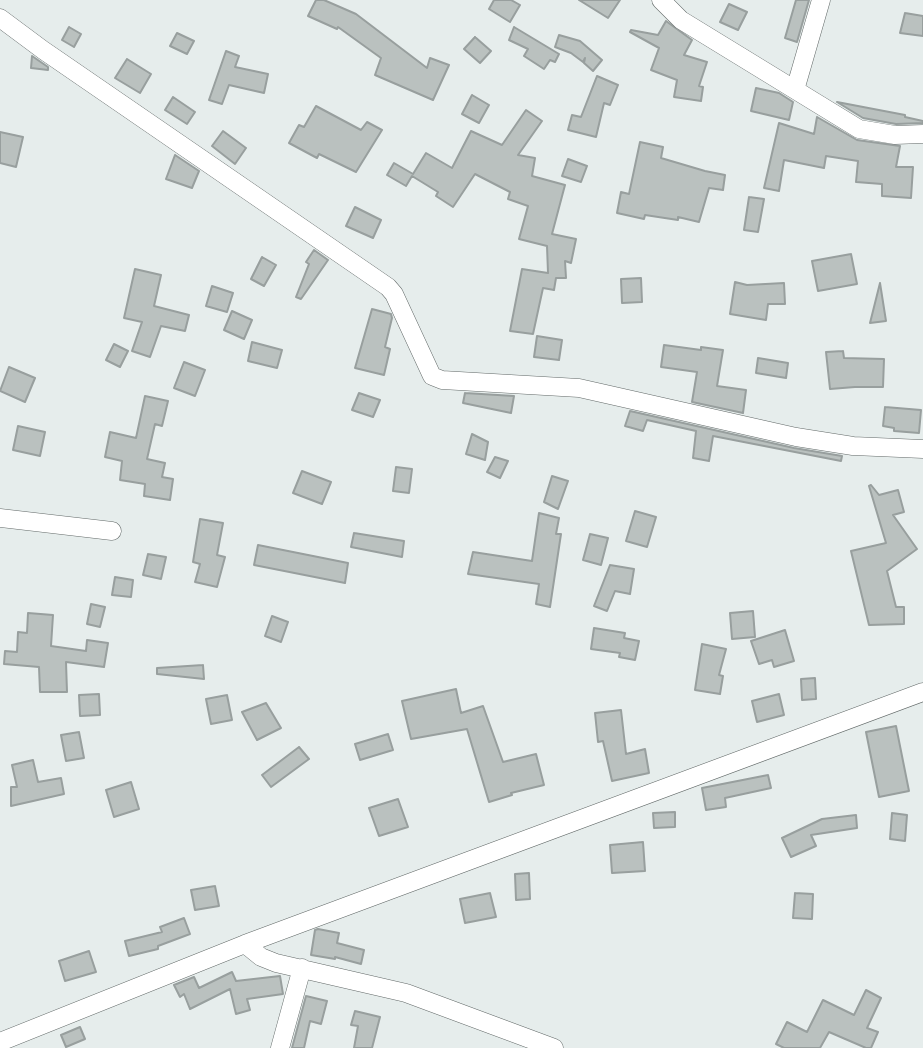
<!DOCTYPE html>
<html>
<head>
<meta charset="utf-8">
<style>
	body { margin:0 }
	canvas { display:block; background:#e6edec }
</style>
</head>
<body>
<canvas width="923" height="1048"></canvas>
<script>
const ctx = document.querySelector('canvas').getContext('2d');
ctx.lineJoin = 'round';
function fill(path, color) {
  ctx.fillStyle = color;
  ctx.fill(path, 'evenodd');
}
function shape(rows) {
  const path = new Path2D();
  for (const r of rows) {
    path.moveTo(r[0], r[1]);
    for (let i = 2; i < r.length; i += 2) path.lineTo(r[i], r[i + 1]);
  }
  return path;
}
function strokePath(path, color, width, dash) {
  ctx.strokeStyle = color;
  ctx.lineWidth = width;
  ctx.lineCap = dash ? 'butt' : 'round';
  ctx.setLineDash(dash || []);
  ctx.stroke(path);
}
const building = shape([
	[316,0,324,0,356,14,427,68,430,58,449,65,433,100,375,75,381,58,338,27,337,29,308,16,316,0],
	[494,0,511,0,520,5,510,22,489,9,494,0],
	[579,0,620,0,608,18,579,0],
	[796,0,809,0,797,42,785,38,796,0],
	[729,4,747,12,738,30,720,22,729,4],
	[905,13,923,16,923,36,900,33,905,13],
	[666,21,692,40,684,55,707,62,699,86,703,87,701,101,674,97,677,80,651,70,659,48,630,32,631,30,658,35,666,21],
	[69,27,81,34,74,47,62,40,69,27],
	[514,27,559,54,555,62,550,60,544,69,524,56,528,49,509,40,514,27],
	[177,33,194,41,187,54,170,46,177,33],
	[559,35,580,41,602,60,593,71,584,63,585,58,583,62,571,53,555,47,559,35],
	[475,37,491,51,480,63,464,49,475,37],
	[226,51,239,56,235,67,268,74,264,93,229,85,222,104,209,100,226,51],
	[32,56,48,67,48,70,31,68,32,56],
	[127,59,151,74,140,93,115,78,127,59],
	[597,76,618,85,610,105,604,103,596,137,568,130,572,115,581,117,597,76],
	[756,88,779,93,793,102,789,120,751,111,756,88],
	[472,95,489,105,479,123,462,114,472,95],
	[173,97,195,112,187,124,165,110,173,97],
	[837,102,905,115,905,117,923,121,923,123,896,124,863,118,837,102],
	[316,106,361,130,367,122,382,130,356,172,319,154,317,158,289,143,299,125,304,127,316,106],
	[526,110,542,121,518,155,535,158,532,176,565,185,552,234,576,239,571,263,565,261,566,278,556,278,554,290,543,288,533,334,510,331,522,269,548,273,547,246,519,239,528,206,508,199,510,192,475,174,453,207,436,196,438,192,412,176,406,186,387,175,394,163,413,174,426,153,452,168,471,131,502,145,526,110],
	[817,117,857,140,900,146,896,167,913,167,911,198,882,196,882,184,856,182,858,161,826,156,824,168,784,160,779,191,764,188,779,123,814,134,817,117],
	[223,131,246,148,235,164,212,146,223,131],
	[0,132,23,137,16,167,0,163,0,132],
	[640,142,663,147,661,158,705,171,725,175,723,190,709,188,699,222,678,217,678,220,645,215,644,219,617,213,621,192,629,194,640,142],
	[175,155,199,171,192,188,166,179,175,155],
	[568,159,587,166,581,182,562,176,568,159],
	[749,197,764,199,758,232,744,230,749,197],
	[355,207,381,220,373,238,346,226,355,207],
	[314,250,328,260,301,299,296,297,309,264,306,262,314,250],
	[851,254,857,284,818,291,812,261,851,254],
	[262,257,276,265,264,286,251,279,262,257],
	[135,269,161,275,154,306,189,315,185,331,161,326,150,357,132,351,142,322,124,318,135,269],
	[641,278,642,302,622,303,621,279,641,278],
	[735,282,747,285,784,283,785,304,768,304,766,320,730,314,735,282],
	[880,283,886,321,870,323,880,283],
	[212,286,233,293,227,312,206,306,212,286],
	[372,309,391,314,392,318,385,347,390,349,384,375,355,368,372,309],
	[232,311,252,320,244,339,224,330,232,311],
	[537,336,562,340,559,360,534,357,537,336],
	[252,342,282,350,277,368,248,361,252,342],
	[114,344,128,351,120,367,106,360,114,344],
	[664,345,701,350,701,347,723,350,717,386,746,390,743,413,692,402,697,372,661,367,664,345],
	[843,351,844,358,884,359,883,387,855,387,830,389,826,352,843,351],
	[758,358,788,363,786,378,756,373,758,358],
	[184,362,205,370,195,396,174,388,184,362],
	[9,367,35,378,25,402,0,391,9,367],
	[359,393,380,400,373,417,352,410,359,393],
	[465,393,514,396,511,413,463,403,465,393],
	[145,396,168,401,162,426,155,424,147,459,165,463,162,477,173,479,170,500,144,496,145,484,120,480,122,461,105,457,110,432,136,438,145,396],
	[885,407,921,410,919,433,894,431,894,428,883,426,885,407],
	[630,411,794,448,842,456,841,461,713,436,709,461,693,458,696,431,647,420,643,431,625,426,630,411],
	[18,426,45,432,40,456,13,450,18,426],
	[472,434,488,442,485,460,466,454,472,434],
	[495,457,508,461,500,478,487,472,495,457],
	[396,467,412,469,409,493,393,491,396,467],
	[302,471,331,482,322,504,293,493,302,471],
	[552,476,568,481,558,509,544,502,552,476],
	[871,485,879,495,898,490,904,512,893,515,917,549,887,571,896,607,904,607,904,624,869,625,851,551,886,543,869,486,871,485],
	[635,511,656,517,647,547,626,541,635,511],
	[539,513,559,518,556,534,561,534,550,607,536,604,539,584,468,574,473,552,532,561,539,513],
	[200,519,223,523,217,555,225,557,217,587,195,582,200,564,193,562,200,519],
	[354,533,404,541,402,557,351,547,354,533],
	[590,534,608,538,601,565,583,560,590,534],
	[258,545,348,563,345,583,254,565,258,545],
	[148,554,166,557,161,579,143,575,148,554],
	[610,565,634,569,630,594,615,591,607,611,594,606,610,565],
	[115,577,133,580,131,597,112,595,115,577],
	[91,604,105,607,100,627,87,624,91,604],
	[753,611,755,637,732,639,730,613,753,611],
	[28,613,53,615,51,646,86,651,87,640,108,643,104,667,66,662,67,692,40,692,39,667,4,664,5,651,17,652,18,632,27,633,28,613],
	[272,616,288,622,281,642,265,636,272,616],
	[594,628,625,633,624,638,639,641,635,660,619,657,620,653,591,649,594,628],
	[785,630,794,661,774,667,772,660,759,664,751,641,785,630],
	[702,644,726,649,719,675,723,676,720,694,695,690,702,644],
	[203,665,204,679,157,674,157,668,203,665],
	[815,678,816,699,802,700,801,679,815,678],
	[456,689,461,713,483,706,503,762,536,754,544,785,511,793,512,795,489,802,467,729,411,739,402,701,456,689],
	[99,694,100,715,80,716,79,695,99,694],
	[779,694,784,715,757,722,752,701,779,694],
	[227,695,232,720,211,724,206,699,227,695],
	[266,703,281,728,257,740,242,712,266,703],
	[621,710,626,754,645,749,649,773,612,781,603,741,598,742,595,713,621,710],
	[896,726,909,791,879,797,866,732,896,726],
	[79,732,84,758,66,761,61,735,79,732],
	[388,734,393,750,360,760,355,744,388,734],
	[299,747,309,759,271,787,262,775,299,747],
	[33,760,38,782,61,778,64,794,11,806,11,787,17,787,12,765,33,760],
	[768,775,771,788,725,798,726,807,706,810,702,788,768,775],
	[131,782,139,809,114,817,106,790,131,782],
	[398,799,408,827,379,836,369,808,398,799],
	[675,812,675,827,654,828,653,813,675,812],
	[892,813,907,815,905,841,890,839,892,813],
	[856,815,857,828,811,835,816,846,791,857,782,838,822,819,856,815],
	[643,842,645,871,612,873,610,845,643,842],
	[529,873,530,899,516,900,515,874,529,873],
	[215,886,219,906,195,910,191,890,215,886],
	[490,893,496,917,465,923,460,899,490,893],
	[795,893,813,894,812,919,793,918,795,893],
	[184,918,190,934,158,946,158,949,129,956,125,941,162,932,160,927,184,918],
	[318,929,339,933,337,943,364,950,361,964,335,957,335,959,311,955,315,930,318,929],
	[89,951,96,972,65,981,59,961,89,951],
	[232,972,236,981,280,976,283,994,247,999,250,1010,236,1014,230,989,190,1009,184,994,180,997,174,985,194,977,199,988,232,972],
	[866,990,881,998,867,1028,878,1032,871,1048,866,1048,829,1032,820,1048,784,1048,776,1044,787,1022,807,1032,823,1000,854,1015,866,990],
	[306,996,327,1001,321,1024,310,1021,304,1048,292,1048,306,996],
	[355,1011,380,1017,372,1048,354,1048,358,1026,351,1025,355,1011],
	[80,1027,85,1039,66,1047,61,1035,80,1027]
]);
fill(building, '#bac1bf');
strokePath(building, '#989f9e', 2);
const minor = shape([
	[661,0,681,20,859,129,895,135,923,134],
	[0,18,43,50,388,287,394,294,432,376,442,380,579,388,796,437,853,446,923,449],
	[795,90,821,0],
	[0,518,112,531],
	[245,944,261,957,276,963,406,993,554,1048],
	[0,1042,245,944,923,692],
	[280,1048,302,968]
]);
strokePath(minor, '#636a69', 19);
strokePath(minor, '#fff', 18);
</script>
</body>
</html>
